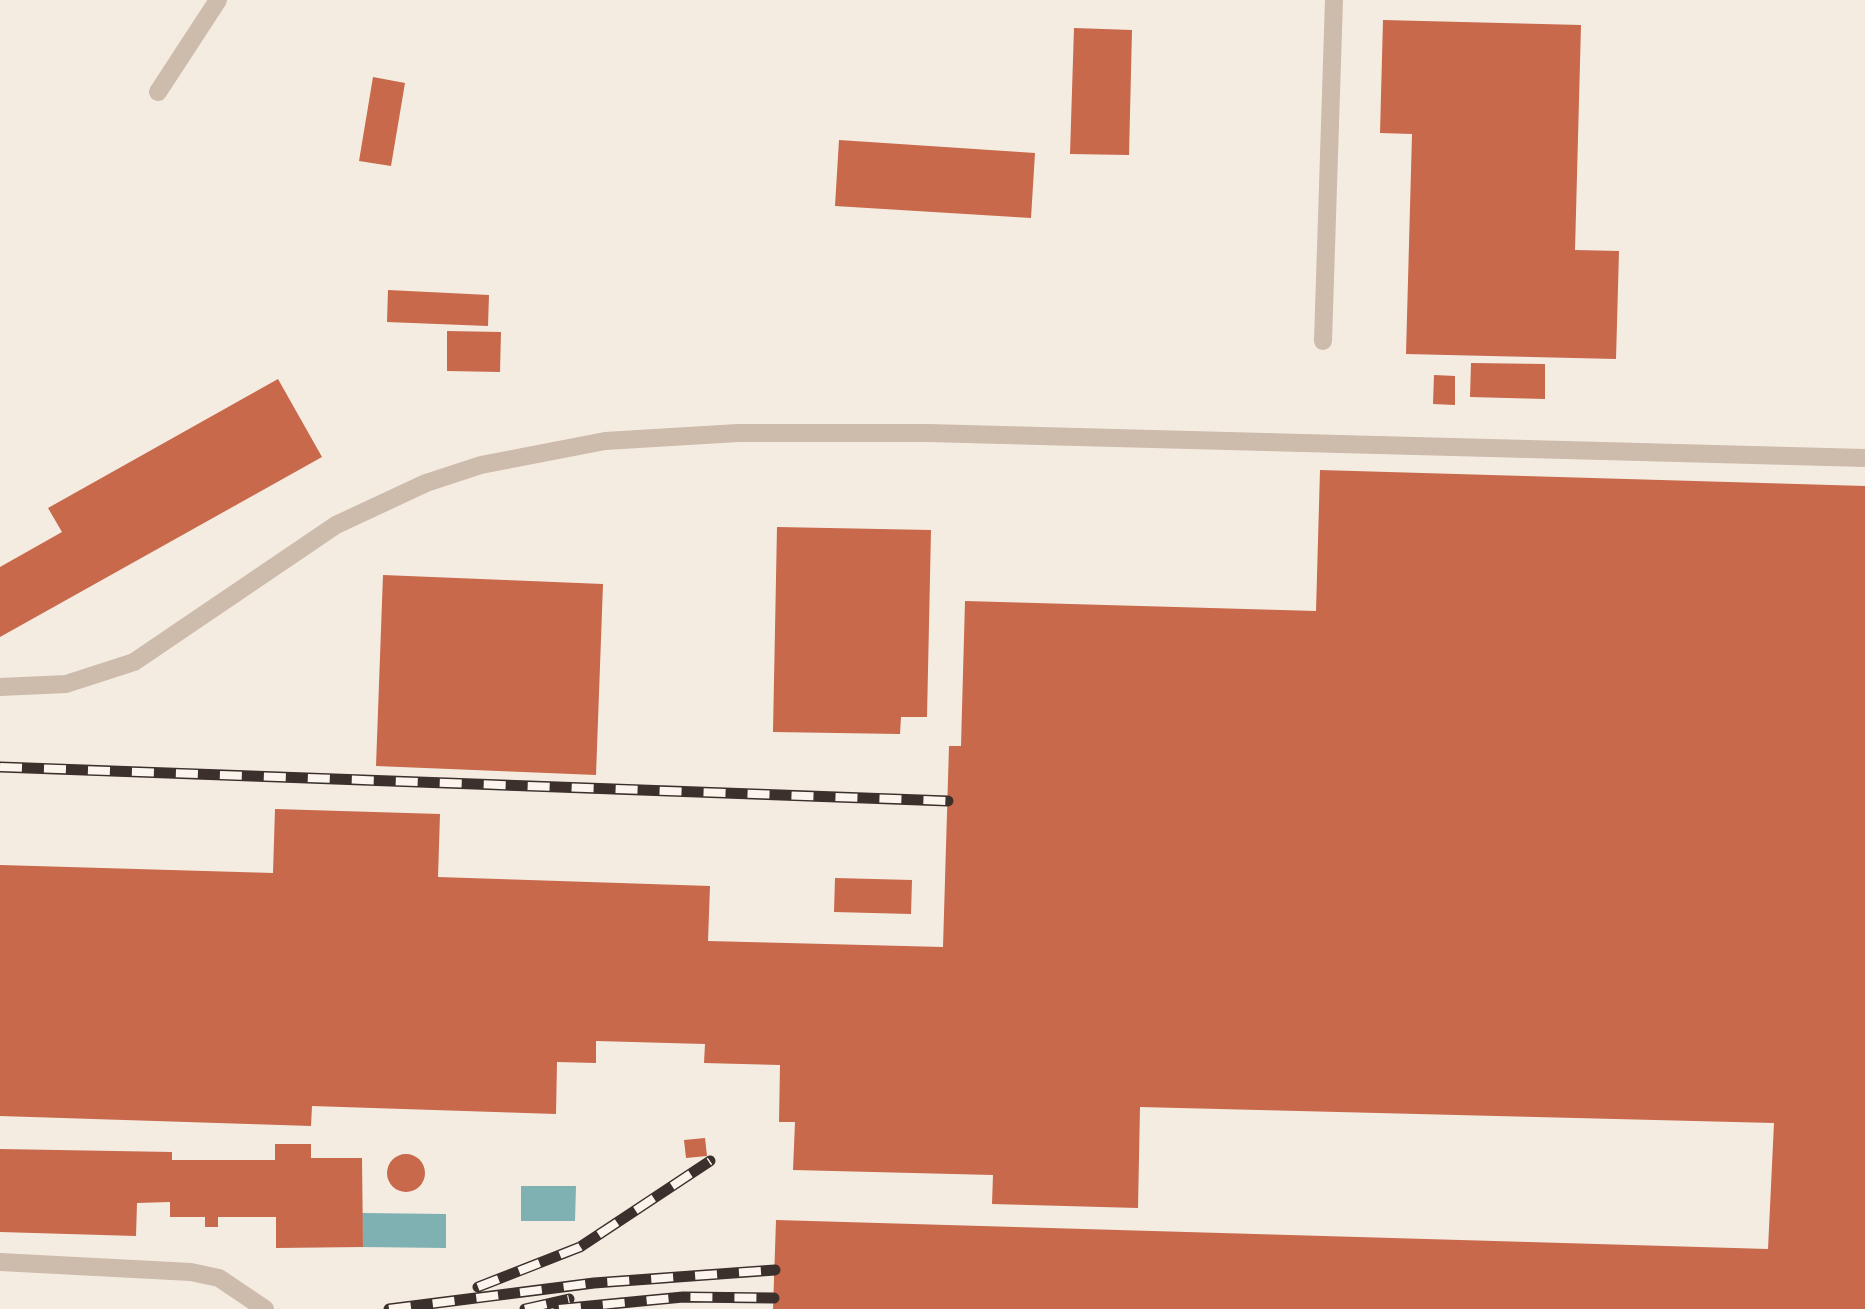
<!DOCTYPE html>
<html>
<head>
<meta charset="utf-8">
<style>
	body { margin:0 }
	canvas { display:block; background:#f4ebe1 }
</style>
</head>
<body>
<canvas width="1865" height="1309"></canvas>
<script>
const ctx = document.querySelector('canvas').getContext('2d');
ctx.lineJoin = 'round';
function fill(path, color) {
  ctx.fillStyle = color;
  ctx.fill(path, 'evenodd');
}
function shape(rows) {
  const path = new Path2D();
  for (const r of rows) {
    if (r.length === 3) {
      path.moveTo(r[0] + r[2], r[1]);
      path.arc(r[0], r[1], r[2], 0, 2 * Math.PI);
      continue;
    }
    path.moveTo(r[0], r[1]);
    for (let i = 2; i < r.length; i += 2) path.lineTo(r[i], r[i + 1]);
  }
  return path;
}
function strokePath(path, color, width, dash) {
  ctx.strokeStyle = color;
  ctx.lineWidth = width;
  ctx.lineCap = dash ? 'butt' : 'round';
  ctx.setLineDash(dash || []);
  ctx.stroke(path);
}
fill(shape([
	[521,1186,576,1186,575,1221,521,1221],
	[362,1213,446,1214,446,1248,363,1247]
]), '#7fb0b2');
fill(shape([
	[1383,20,1581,25,1575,250,1619,251,1616,359,1406,354,1412,134,1380,133],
	[1074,28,1132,30,1129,155,1070,154],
	[373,77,405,83,391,166,359,161],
	[839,140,1035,153,1031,218,835,206],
	[388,290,489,295,488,326,387,322],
	[447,331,501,332,500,372,447,371],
	[1471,363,1545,364,1545,399,1470,397],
	[1434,375,1455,376,1455,405,1433,404],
	[278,379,322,457,0,637,0,567,62,532,48,508],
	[1320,470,1865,486,1865,1309,773,1309,776,1220,1768,1249,1774,1123,1140,1107,1138,1208,992,1204,993,1175,793,1170,795,1122,779,1122,780,1065,704,1063,705,1044,596,1041,596,1063,557,1062,556,1114,312,1106,311,1126,0,1116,0,865,273,873,275,809,440,814,438,877,710,886,708,941,943,947,949,746,961,746,965,601,1316,611],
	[777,527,931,530,927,717,901,717,900,734,773,732],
	[383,575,603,584,596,775,376,766],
	[835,878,912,880,911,914,834,912],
	[705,1138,707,1156,686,1158,684,1140],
	[275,1144,311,1144,311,1158,362,1158,363,1247,276,1248,276,1217,218,1217,218,1227,205,1227,205,1217,170,1217,170,1202,137,1203,136,1236,0,1232,0,1149,172,1152,172,1160,275,1160],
	[406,1173,19]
]), '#c8694b');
strokePath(shape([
	[158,92,218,0],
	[1323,341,1334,0],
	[0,687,66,684,134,662,336,525,426,483,481,465,605,441,738,433,928,433,1865,458],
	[0,1262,191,1272,219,1278,265,1309]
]), '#cdbbac', 18);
const rail = shape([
	[0,767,948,801],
	[478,1287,580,1247,710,1161],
	[389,1309,594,1283,775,1270],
	[525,1309,569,1299],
	[559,1309,683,1297,774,1298]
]);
strokePath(rail, '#3b302b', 11);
strokePath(rail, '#fbf5ee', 8, [22]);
</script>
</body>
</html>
